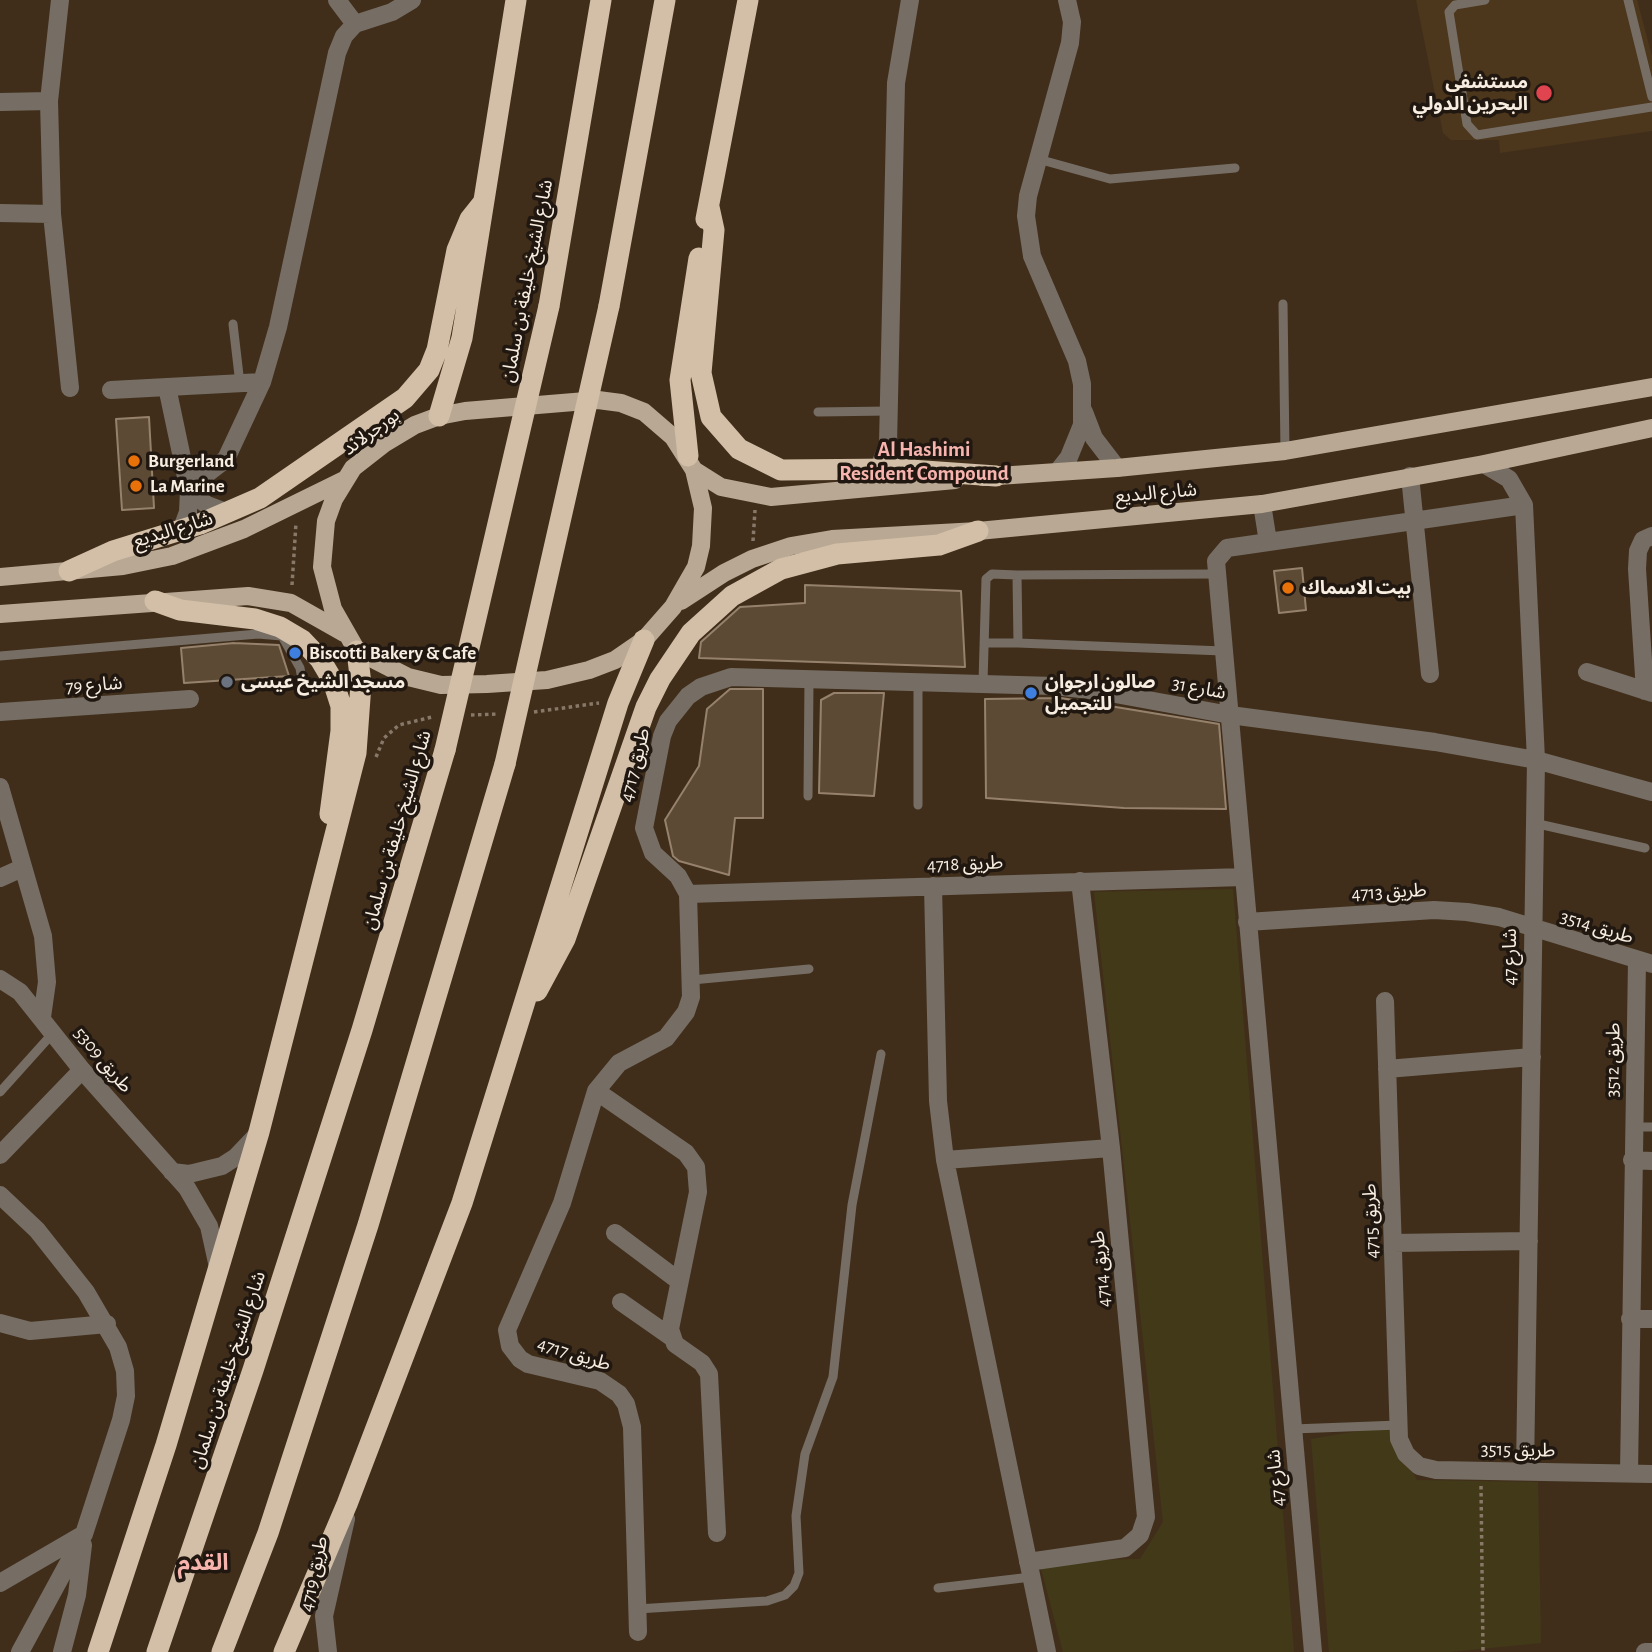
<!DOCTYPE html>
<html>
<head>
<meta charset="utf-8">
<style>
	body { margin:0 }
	canvas { display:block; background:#402e1b }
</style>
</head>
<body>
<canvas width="1652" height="1652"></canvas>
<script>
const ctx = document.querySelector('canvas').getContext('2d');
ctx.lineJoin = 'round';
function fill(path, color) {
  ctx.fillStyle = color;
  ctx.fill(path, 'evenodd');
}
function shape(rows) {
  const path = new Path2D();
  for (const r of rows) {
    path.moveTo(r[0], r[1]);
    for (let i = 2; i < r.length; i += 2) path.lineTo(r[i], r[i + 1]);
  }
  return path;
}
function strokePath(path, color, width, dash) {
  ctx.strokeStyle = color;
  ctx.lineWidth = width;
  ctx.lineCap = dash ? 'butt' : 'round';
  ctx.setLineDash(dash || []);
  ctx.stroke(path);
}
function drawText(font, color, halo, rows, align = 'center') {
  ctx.font = font + ' "Alegreya Sans","Noto Sans Arabic",sans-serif';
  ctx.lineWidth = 7;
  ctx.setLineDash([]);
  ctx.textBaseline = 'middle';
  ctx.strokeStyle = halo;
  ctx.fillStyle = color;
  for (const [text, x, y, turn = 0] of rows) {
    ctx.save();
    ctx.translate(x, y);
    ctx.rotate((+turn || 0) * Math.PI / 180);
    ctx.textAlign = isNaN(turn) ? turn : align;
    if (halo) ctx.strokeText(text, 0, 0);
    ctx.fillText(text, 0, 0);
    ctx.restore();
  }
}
fill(shape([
	[1416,0,1637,0,1652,56,1652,131,1500,153,1499,140,1451,140,1443,133]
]), '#4c361c');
fill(shape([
	[1233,889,1294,1652,1063,1652,1039,1561,1140,1559,1163,1522,1094,892],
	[1388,1426,1417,1480,1538,1482,1541,1643,1449,1652,1329,1652,1311,1439]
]), '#423919');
const building = shape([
	[149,417,154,508,122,510,116,419,149,417],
	[1302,568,1306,610,1279,613,1274,571,1302,568],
	[805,585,961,591,965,667,699,658,701,642,740,607,805,603,805,585],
	[234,643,279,645,289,676,184,683,181,648,234,643],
	[730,689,763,689,763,818,735,818,729,875,679,861,673,856,665,820,699,766,707,709,730,689],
	[834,693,884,693,874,796,819,793,821,700,834,693],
	[1061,698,1219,724,1226,809,1124,808,986,798,985,699,1061,698]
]);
fill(building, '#5c4a35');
strokePath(building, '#96826c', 2);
strokePath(shape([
	[753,541,755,510],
	[292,585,296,523],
	[534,712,599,703],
	[471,715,499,714],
	[376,757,384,738,399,725,432,717],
	[1481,1486,1483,1652]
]), '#887868', 3.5, [3.5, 3.5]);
strokePath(shape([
	[1485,0,1455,5,1449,12,1467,124,1477,135,1652,107],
	[1628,0,1652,97],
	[1038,159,1110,179,1235,168],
	[1283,304,1285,451],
	[233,324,240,384],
	[818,412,889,411],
	[1216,574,1017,575,1018,643,1223,651],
	[984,643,1018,643],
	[0,656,258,634,282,636,300,668,303,686],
	[918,681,918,805],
	[983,682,986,579,992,574,1017,575],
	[808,796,809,679],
	[1534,823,1645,848],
	[692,980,809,969],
	[0,1092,53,1033],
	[1633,1127,1652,1127],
	[1293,1429,1399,1425],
	[938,1588,1031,1577],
	[637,1609,767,1601,785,1595,794,1586,799,1573,796,1516,805,1454,833,1377,852,1205,881,1054]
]), '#766e64', 9);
strokePath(shape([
	[60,0,49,101,52,214,70,388],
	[337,0,355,24],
	[0,102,49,101],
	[0,213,52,214],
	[167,387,189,491,188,512,181,531],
	[111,390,262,382],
	[1084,412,1094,438,1117,468],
	[1484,464,1509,479,1524,505,1536,760,1525,1470],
	[878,470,888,444,896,83,910,0],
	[1058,471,1069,457,1082,425,1082,384,1077,361,1032,256,1026,216,1028,196,1070,43,1072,22,1067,0],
	[1410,476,1430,674],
	[187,481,209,472,226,459,262,382,278,327,337,53,344,36,355,24,392,12,412,0],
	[189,491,207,505,228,513],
	[1262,504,1268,542],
	[1587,672,1652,693],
	[1645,691,1637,569,1638,551,1643,540,1652,536],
	[0,712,190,699],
	[0,787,43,936,47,982,42,1017],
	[0,878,22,868],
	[933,886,938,1101,945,1160,1047,1652],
	[688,894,1243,877],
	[1247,922,1434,910,1467,912,1499,917,1652,964],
	[0,979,20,992,82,1070,187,1188,209,1226,218,1267],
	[1385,1001,1399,1439,1406,1454,1419,1466,1436,1470,1652,1474],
	[1387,1069,1532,1057],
	[596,1091,686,1153,696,1167,698,1192,670,1329,675,1344,702,1363,709,1374,717,1533],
	[0,1155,82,1070],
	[945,1160,1111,1148],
	[1632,1160,1652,1161],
	[172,1172,189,1174,222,1166,236,1157,257,1135],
	[0,1195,37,1230,86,1292,118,1347,125,1371,126,1396,121,1420,84,1534,20,1652],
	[615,1233,679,1281],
	[1393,1243,1529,1241],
	[621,1302,671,1337],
	[1630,1319,1652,1319],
	[0,1323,30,1331,107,1324],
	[1629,1473,1637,961],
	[1028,1562,1125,1548,1140,1535,1146,1517,1111,1148,1080,881],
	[0,1583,84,1534],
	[638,1632,632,1427,626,1404,619,1394,600,1381,528,1364,520,1359,510,1346,507,1330,562,1203,596,1091,619,1063,666,1038,686,1012,691,997,688,894,678,876,653,853,644,828,662,736,668,721,688,696,701,687,731,677,1054,686,1099,691,1230,715,1435,742,1536,760,1652,792],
	[62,1652,77,1595,83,1545],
	[328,1652,324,1616,346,1519],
	[1313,1652,1216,561,1227,548,1524,505],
	[1645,1652,1652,1652]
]), '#766e64', 18);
strokePath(shape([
	[598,400,621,403,644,412,673,437,694,470,703,508,701,546,696,567,673,607,644,640,615,660,589,670,547,680,487,684,441,685,408,677,357,651,333,609,322,567,326,521,334,499,353,468,385,443,415,425,439,416,465,411,598,400],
	[694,470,721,487,771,497,955,480],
	[983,477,1117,468,1285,451,1652,387],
	[0,577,123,566,172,556,244,529,346,479],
	[681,601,724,573,752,559,791,546,832,539,978,531,1262,504,1484,464,1652,428],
	[0,614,248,596,291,603,344,633]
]), '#b9a894', 18);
strokePath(shape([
	[709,207,714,230,701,373,711,417,739,449,781,470,896,469,996,476],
	[706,219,748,0],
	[549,306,601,0],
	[609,306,665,0],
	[439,416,462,338,516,0],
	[688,456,680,380,699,258],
	[69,571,113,551,200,524,260,498,405,398,429,370,437,350,457,250,470,219,482,204],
	[155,601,180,610,255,619,280,627,302,640,320,659,333,681,341,706,341,731,330,814],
	[537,991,565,939,646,707,660,679,691,633,732,596,781,569,837,554,939,545,978,531],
	[98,1652,166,1445,259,1132,356,753,361,684,357,651],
	[157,1652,253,1370,362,1030,445,750],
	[222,1652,268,1533,368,1225,505,764],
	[284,1652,347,1504,462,1203,618,703,644,640]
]), '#d3bfa7', 21);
strokePath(shape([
	[445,750,549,306],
	[505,764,609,306]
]), '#d3bfa7', 21);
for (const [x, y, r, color] of [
	[1544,93,9,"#e0444e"],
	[134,461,7,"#e8710a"],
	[136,486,7,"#e8710a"],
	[1288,588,7,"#e8710a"],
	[295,653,7,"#3f7fe0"],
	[227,682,7,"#6b7280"],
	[1031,693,7,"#3f7fe0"]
]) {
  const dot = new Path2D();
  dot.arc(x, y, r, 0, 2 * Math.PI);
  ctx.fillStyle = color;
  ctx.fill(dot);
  strokePath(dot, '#201810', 2.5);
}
drawText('bold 19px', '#f8ede1', '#201810', [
	["مستشفى",1528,82,"right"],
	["البحرين الدولي",1528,104,"right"],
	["Burgerland",148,461],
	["La Marine",150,486],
	["بيت الاسماك",1302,588],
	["Biscotti Bakery & Cafe",309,653],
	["مسجد الشيخ عيسى",241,682],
	["صالون ارجوان",1045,682],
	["للتجميل",1045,704]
], 'left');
drawText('19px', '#f8ede1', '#201810', [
	["شارع الشيخ خليفة بن سلمان",527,281,-79],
	["بورجرلاند",371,432,-36],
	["شارع البديع",1156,493,-5],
	["شارع البديع",173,530,-17],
	["شارع 79",94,685,-4],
	["شارع 31",1199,688,11],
	["طريق 4717",635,765,-76],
	["شارع الشيخ خليفة بن سلمان",397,830,-74],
	["طريق 4718",965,864,-2],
	["طريق 4713",1389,892,-3],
	["طريق 3514",1597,927,17],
	["شارع 47",1510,957,-90],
	["طريق 5309",103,1060,50],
	["طريق 3512",1613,1060,-89],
	["طريق 4715",1371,1221,-92],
	["طريق 4714",1101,1269,-95],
	["طريق 4717",574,1354,17],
	["شارع الشيخ خليفة بن سلمان",228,1370,-72],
	["طريق 3515",1518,1450,1],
	["شارع 47",1276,1478,-95],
	["طريق 4719",314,1574,-78]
]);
drawText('bold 21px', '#f7b3ae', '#201810', [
	["Al Hashimi",924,450],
	["Resident Compound",924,474]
]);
drawText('bold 23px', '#f7b3ae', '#201810', [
	["القدم",203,1563]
]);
</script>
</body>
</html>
